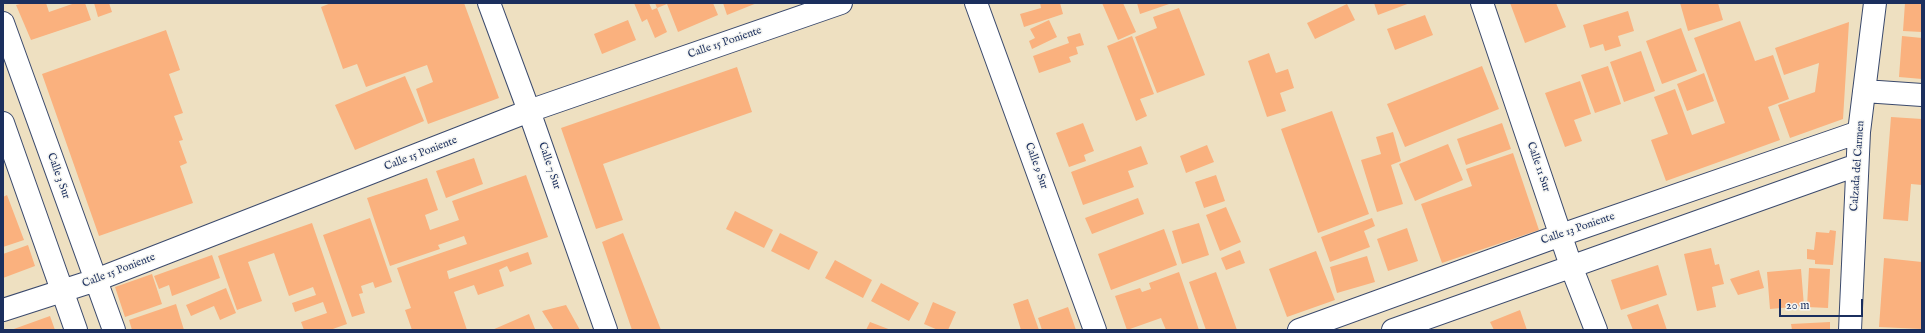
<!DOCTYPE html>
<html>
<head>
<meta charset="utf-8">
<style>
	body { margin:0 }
	#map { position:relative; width:1925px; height:333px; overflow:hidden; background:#eee0c1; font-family:"IM FELL English",serif }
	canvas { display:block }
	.frame { position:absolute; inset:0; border:4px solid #1b2f5e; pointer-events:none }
	.scale { position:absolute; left:1779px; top:299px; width:84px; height:18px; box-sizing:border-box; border:2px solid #1b2f5e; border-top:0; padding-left:5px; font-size:12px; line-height:14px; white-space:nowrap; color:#1b2f5e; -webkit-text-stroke:3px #f6f6f2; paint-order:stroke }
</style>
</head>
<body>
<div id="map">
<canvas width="1925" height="333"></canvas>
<div class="frame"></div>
<div class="scale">20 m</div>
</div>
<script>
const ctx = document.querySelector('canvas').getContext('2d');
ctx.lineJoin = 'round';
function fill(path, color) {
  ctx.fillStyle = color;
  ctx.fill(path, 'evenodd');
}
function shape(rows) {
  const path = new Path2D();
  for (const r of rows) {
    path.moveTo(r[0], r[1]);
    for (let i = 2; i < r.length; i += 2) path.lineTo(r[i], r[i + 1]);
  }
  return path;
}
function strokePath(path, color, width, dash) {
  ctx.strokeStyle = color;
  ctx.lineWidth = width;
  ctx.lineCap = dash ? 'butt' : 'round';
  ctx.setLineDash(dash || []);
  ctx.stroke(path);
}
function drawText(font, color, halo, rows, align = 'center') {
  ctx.font = font + ' "IM FELL English",serif';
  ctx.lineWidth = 3;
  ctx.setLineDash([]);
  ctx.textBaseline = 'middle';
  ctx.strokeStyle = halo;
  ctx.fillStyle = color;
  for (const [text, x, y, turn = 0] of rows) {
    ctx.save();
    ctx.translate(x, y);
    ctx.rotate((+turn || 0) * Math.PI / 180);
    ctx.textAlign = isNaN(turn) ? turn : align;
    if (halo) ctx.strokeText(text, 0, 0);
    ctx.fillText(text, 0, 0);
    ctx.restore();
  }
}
fill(shape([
	[24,3,46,3,49,12,75,3,85,3,91,20,31,40,16,5],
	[94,3,109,3,112,12,98,17],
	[331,3,464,3,499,98,428,124,416,89,433,82,427,65,366,87,357,64,343,69,321,7],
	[634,3,649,3,652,10,657,8,667,32,655,38,647,19,642,22],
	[655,3,713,3,718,15,678,32,667,4,657,8],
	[723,3,757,3,727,15],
	[1040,3,1060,3,1063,14,1024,27,1020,14,1041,8],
	[1102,3,1123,3,1136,32,1118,40],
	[1137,3,1172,3,1140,14],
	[1374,3,1410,3,1378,15],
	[1510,3,1556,3,1566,27,1525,43],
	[1680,3,1718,3,1723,20,1688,31],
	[1905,3,1922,3,1922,32,1903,31],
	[1347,4,1355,20,1315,39,1307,23],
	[1179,8,1205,75,1157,93,1135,37,1157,28,1153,17],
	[1628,11,1634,31,1618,36,1621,46,1605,51,1603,44,1590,48,1583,25],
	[1425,15,1433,35,1395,50,1387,29],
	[628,20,636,40,602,54,594,34],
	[1049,20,1057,37,1032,49,1029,41,1035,38,1030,29],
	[1740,21,1755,61,1773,55,1789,99,1768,107,1780,140,1666,181,1651,140,1668,134,1654,97,1675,89,1692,135,1725,123,1694,38],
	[1849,22,1843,119,1790,138,1778,105,1815,92,1819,63,1784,75,1775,48],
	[1681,28,1697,71,1662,84,1646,41],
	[166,30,180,70,169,74,183,113,174,116,183,140,179,141,187,163,180,166,193,203,99,236,42,74],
	[1080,33,1084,45,1076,47,1078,54,1069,57,1071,62,1039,73,1033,56,1069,43,1067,37],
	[1132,36,1154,94,1140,99,1147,116,1136,121,1107,46],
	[1902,36,1922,38,1922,79,1899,77],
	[1641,51,1655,91,1624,102,1610,62],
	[1269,53,1276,73,1288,69,1294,88,1280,93,1286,111,1267,117,1248,61],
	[1482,66,1499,109,1405,147,1387,104],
	[1608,66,1621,104,1595,113,1581,75],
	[737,67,752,112,603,164,623,220,596,229,561,128],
	[1704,73,1714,101,1687,111,1677,84],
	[405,76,424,121,355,150,335,105],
	[1580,81,1591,114,1574,120,1582,141,1565,147,1545,93],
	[1332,111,1369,214,1318,233,1281,129],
	[1891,117,1922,119,1922,185,1911,184,1908,221,1883,219],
	[1083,123,1094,151,1084,155,1086,161,1069,167,1056,133],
	[1502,123,1511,149,1466,165,1457,139],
	[1393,132,1401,161,1391,165,1403,204,1377,212,1361,160,1381,154,1376,137],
	[1448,144,1463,180,1415,201,1399,164],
	[1207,145,1214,162,1186,173,1180,156],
	[1141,146,1148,164,1128,171,1134,187,1083,205,1071,172],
	[1513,153,1539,230,1442,263,1421,204,1472,186,1466,169],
	[474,158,483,184,446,198,436,171],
	[526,175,548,237,447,271,449,279,528,252,532,264,510,272,507,266,499,270,504,286,478,295,474,285,454,292,467,330,412,330,405,310,411,308,397,268,467,244,464,236,438,245,440,249,390,266,367,198,427,178,438,210,425,215,430,230,459,220,452,201],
	[1216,175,1225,201,1204,208,1195,182],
	[7,195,24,240,3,247,3,197],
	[1138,198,1144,214,1092,234,1085,218],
	[1226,207,1241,242,1220,251,1206,215],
	[735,211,773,230,764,248,726,229],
	[370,218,392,282,375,288,373,282,361,286,363,293,359,294,365,313,352,317,323,235],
	[1372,218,1375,226,1364,231,1370,247,1330,262,1321,237],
	[312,223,347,324,330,330,304,330,301,322,327,313,323,302,295,312,292,303,316,295,313,287,289,296,274,253,248,262,262,301,237,310,218,256],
	[1199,223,1209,255,1182,264,1172,231],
	[1407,228,1418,261,1388,271,1377,239],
	[1164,229,1177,265,1111,290,1098,254],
	[1830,230,1836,231,1833,265,1815,264,1815,260,1807,259,1807,249,1814,250,1816,232,1829,233],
	[623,233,661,330,632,330,602,242],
	[780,233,818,252,809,270,771,251],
	[28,245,35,266,3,278,3,254],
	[1711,248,1715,265,1719,264,1724,284,1712,287,1716,307,1697,311,1684,254],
	[1240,250,1245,263,1226,270,1221,258],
	[1316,251,1335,300,1287,317,1269,269],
	[212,255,220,278,172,296,169,285,159,289,154,276],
	[1367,256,1375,282,1337,293,1330,267],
	[1884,258,1922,262,1922,329,1879,327],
	[835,260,872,280,863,298,825,278],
	[1658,265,1667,295,1621,310,1611,280],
	[1809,268,1830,269,1828,308,1807,307],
	[1801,269,1804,306,1770,309,1767,272],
	[1759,270,1764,288,1738,295,1730,279],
	[1179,272,1199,330,1166,330,1161,318,1127,330,1115,296,1140,288,1142,292,1151,289,1149,283],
	[1216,272,1237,330,1206,330,1189,282],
	[152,274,162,304,125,317,115,287],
	[881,283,919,303,909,321,871,301],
	[226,288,236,313,220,320,214,306,191,316,186,305],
	[1028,299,1039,330,1021,330,1013,304],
	[933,302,956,312,948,330,938,330,924,324],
	[176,304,184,330,132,330,129,320],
	[1658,304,1667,330,1633,330,1627,315],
	[566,305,580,330,554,330,542,311],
	[1068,307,1076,330,1042,330,1038,318],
	[1520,310,1527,330,1494,330,1490,322],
	[529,314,535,329,533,330,492,330],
	[50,316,55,330,11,330],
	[870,322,891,330,866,330],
	[1830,322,1830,330,1792,330,1791,324]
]), '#fab17e');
const minor = shape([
	[489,3,529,111,606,330],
	[976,3,1095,330],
	[1482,3,1571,266,1596,330],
	[3,23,114,330],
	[1864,91,1922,95],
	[3,123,76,330],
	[3,310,96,280,529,111,841,3],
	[1299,330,1561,235,1859,132],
	[1393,330,1857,165],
	[1850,330,1859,132,1875,3]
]);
strokePath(minor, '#3b4a6d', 24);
strokePath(minor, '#fff', 22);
drawText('11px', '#1b2f5e', '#f6f6f2', [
	["Calle 15 Poniente",725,43,-19],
	["Calle 15 Poniente",421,154,-21],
	["Calle 7 Sur",549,166,71],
	["Calle 9 Sur",1036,166,70],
	["Calzada del Carmen",1858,166,-86],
	["Calle 11 Sur",1538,167,71],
	["Calle 3 Sur",58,176,70],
	["Calle 13 Poniente",1578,229,-19],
	["Calle 15 Poniente",119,271,-21]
]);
</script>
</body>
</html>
